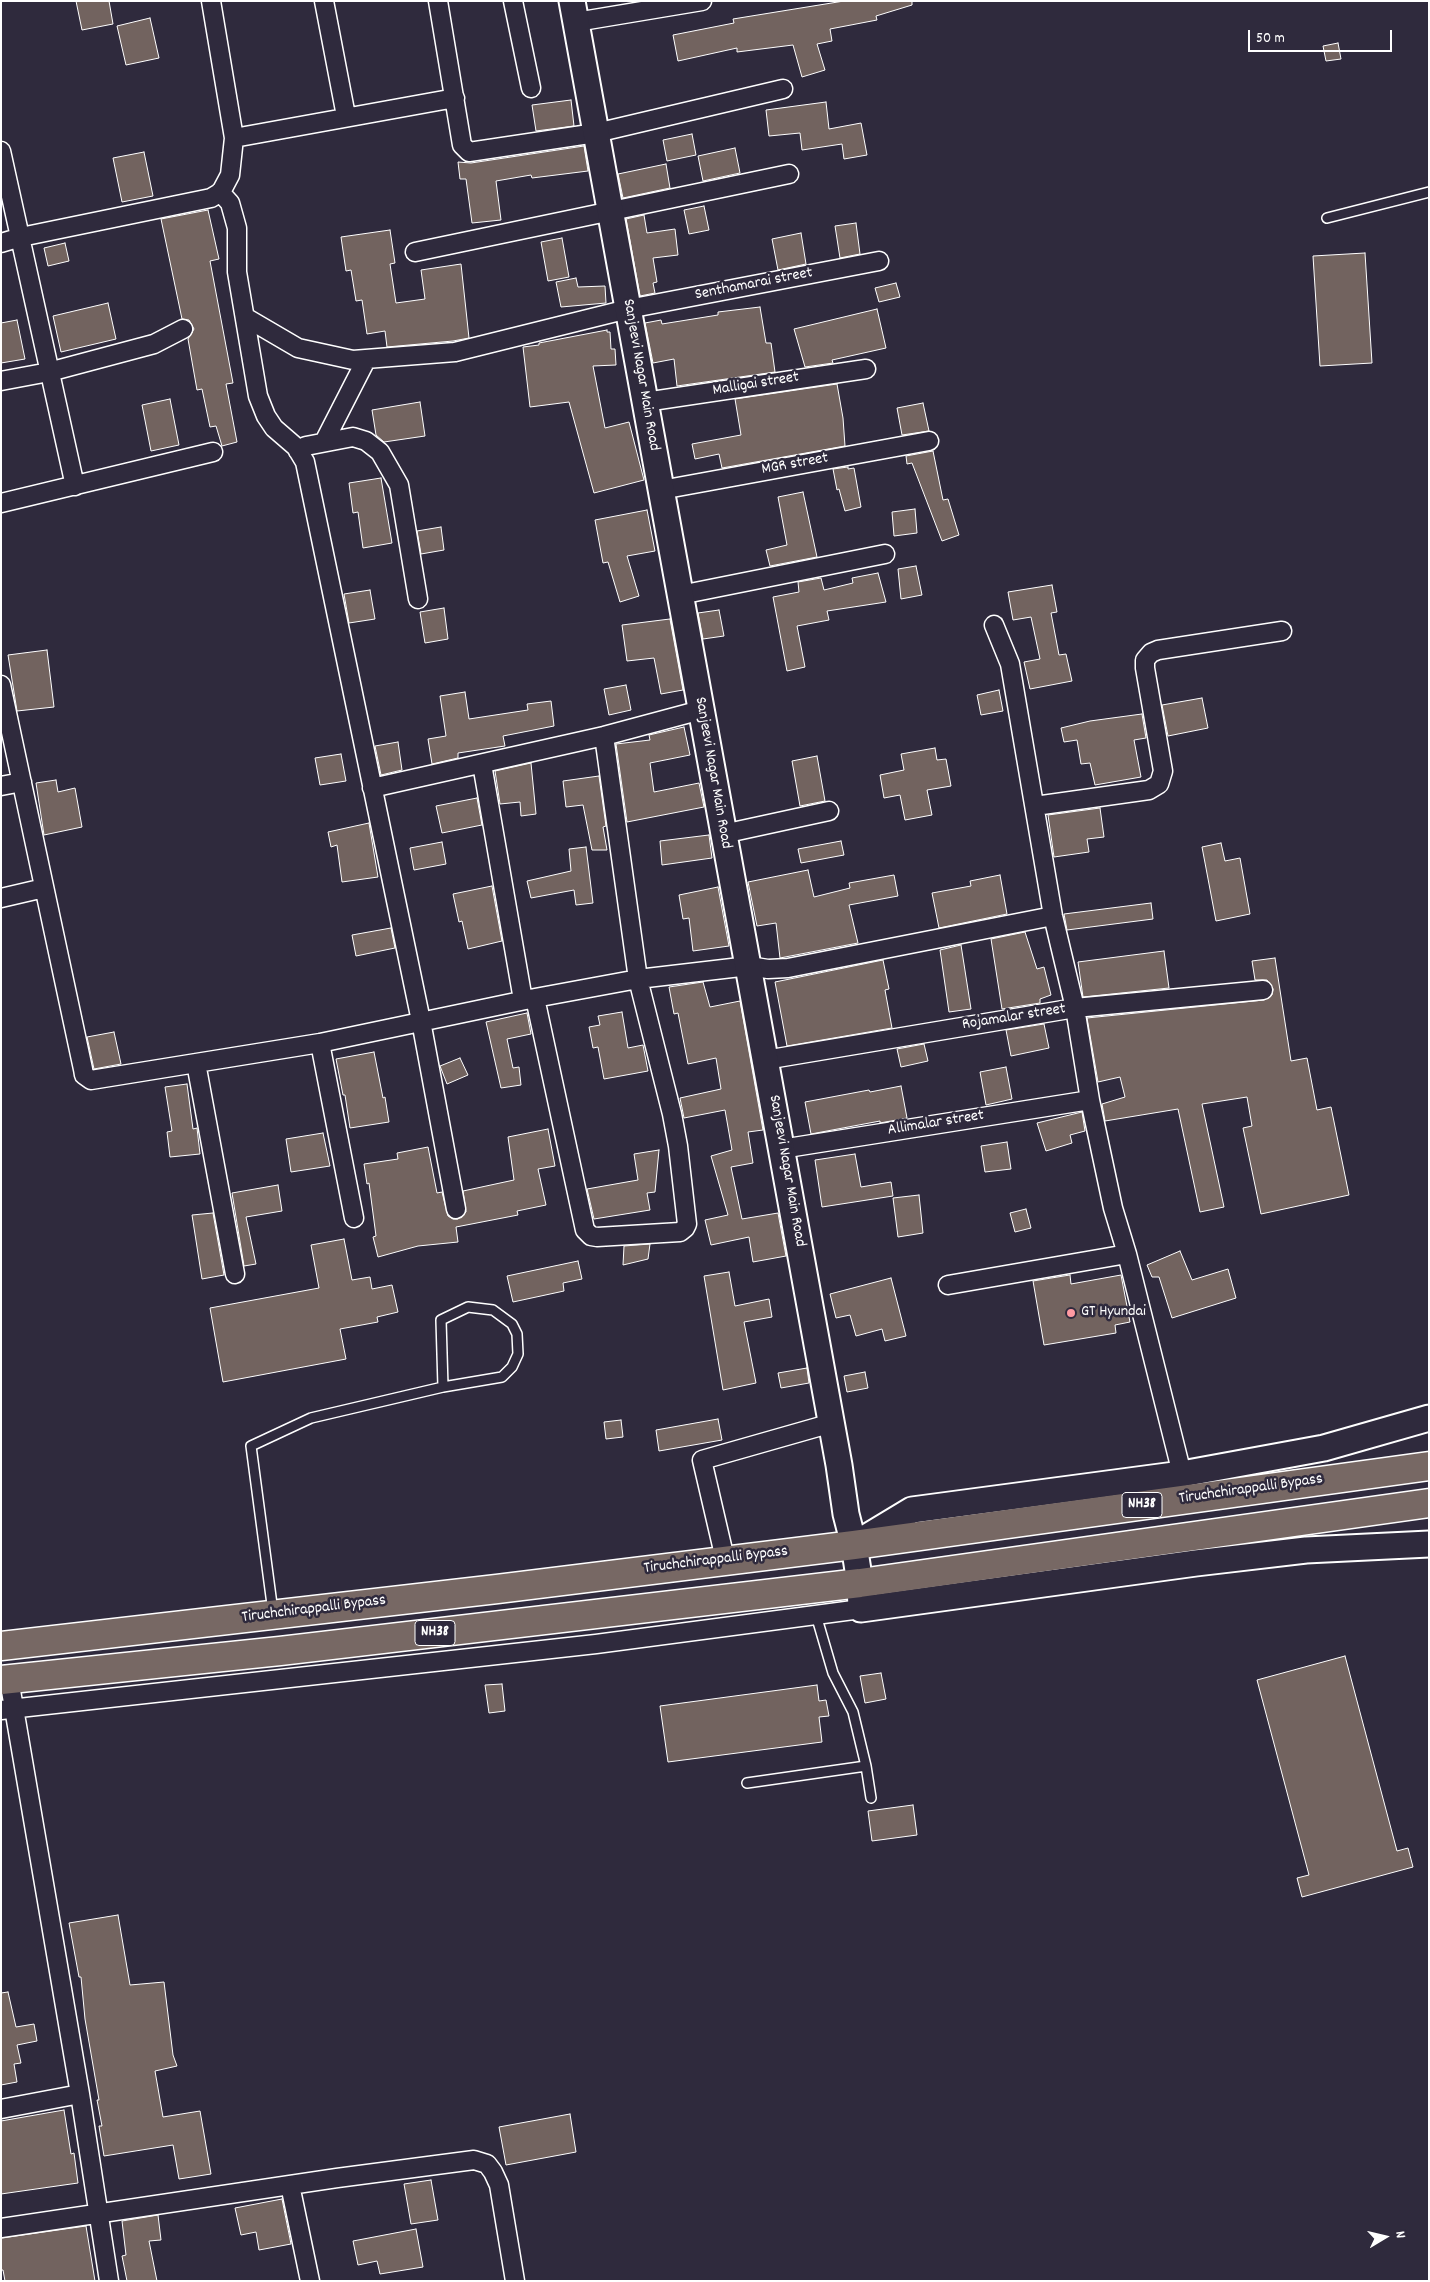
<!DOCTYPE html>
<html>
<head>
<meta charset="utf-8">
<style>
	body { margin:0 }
	#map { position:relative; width:1430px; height:2282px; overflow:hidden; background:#2f2a3d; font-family:Dekko,sans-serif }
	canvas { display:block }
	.frame { position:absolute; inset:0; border:2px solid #fff; pointer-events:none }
	.north { position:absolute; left:1360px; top:2212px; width:50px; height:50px; -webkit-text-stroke:4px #2f2a3d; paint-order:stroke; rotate:81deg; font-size:14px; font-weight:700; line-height:20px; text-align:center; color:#fff }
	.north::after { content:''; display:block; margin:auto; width:18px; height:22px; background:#fff; clip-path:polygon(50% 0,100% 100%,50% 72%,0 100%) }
	.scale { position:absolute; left:1248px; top:30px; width:144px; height:22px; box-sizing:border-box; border:2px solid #fff; border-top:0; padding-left:6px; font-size:15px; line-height:18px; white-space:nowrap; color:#fff; -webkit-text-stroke:4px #2f2a3d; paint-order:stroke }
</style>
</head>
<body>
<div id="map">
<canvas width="1430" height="2282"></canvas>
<div class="frame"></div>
<div class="north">N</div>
<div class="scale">50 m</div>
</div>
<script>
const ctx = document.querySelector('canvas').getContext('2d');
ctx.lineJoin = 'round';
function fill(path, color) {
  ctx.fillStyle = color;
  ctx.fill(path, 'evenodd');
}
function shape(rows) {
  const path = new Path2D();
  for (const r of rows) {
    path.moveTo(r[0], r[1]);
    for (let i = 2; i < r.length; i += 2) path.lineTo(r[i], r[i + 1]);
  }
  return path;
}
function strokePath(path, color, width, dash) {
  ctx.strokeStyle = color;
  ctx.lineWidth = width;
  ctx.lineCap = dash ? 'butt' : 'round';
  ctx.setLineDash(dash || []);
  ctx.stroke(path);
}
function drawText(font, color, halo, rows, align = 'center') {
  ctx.font = font + ' Dekko,sans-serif';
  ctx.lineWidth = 5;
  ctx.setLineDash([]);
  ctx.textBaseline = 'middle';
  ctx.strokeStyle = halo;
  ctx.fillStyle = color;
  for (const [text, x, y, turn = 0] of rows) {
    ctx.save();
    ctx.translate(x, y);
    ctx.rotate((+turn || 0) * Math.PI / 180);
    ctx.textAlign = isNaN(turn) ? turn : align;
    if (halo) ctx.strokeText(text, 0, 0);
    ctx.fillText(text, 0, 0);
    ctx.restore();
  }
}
const building = shape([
	[76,1,109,1,113,24,82,30,76,1],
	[844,1,912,1,912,5,876,16,877,20,830,29,832,41,817,44,825,70,802,77,793,45,737,52,737,48,678,61,673,35,734,23,733,19,844,1],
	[150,18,159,58,126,65,117,26,150,18],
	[1338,43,1341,59,1326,61,1323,46,1338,43],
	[571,100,574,126,536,131,532,105,571,100],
	[826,102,829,129,861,123,867,155,844,159,842,144,802,150,800,133,769,136,766,110,826,102],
	[692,134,696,155,667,161,663,140,692,134],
	[584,146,588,171,532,178,531,175,496,181,501,220,472,223,466,179,460,179,458,162,471,163,584,146],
	[735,148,740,173,703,181,698,156,735,148],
	[144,152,153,196,122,202,113,158,144,152],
	[666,164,670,188,623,198,618,174,666,164],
	[704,206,709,230,689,234,684,210,704,206],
	[208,210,219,259,210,261,233,383,226,384,237,442,222,446,216,426,210,427,202,389,197,390,188,339,194,329,189,320,182,319,161,219,208,210],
	[644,215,647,233,675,229,678,255,653,258,657,282,653,283,655,293,640,296,626,219,644,215],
	[856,223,860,254,840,258,835,226,856,223],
	[390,230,395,263,390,264,396,303,425,299,421,270,461,264,469,338,453,341,387,347,385,331,367,334,362,300,356,301,351,270,346,271,341,237,390,230],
	[801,233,806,264,778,270,772,239,801,233],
	[562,238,569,277,548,281,541,242,562,238],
	[65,243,69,261,48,266,44,248,65,243],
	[1365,253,1372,363,1320,366,1313,256,1365,253],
	[576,278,578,287,605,286,606,303,561,307,556,282,576,278],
	[896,283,900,297,879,302,875,288,896,283],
	[108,303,116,339,61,352,53,316,108,303],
	[760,307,766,343,771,343,775,372,677,386,674,359,653,363,645,323,661,320,662,324,718,315,718,312,760,307],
	[877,309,886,348,832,360,833,363,805,367,794,329,877,309],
	[17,320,25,359,1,363,1,323,17,320],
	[607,330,607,332,610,332,611,349,615,349,616,365,593,366,605,428,629,422,644,480,594,493,569,402,530,407,523,347,539,345,539,343,607,330],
	[837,384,843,418,845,446,722,468,719,454,695,459,692,444,741,435,735,399,837,384],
	[170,399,179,445,151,451,142,405,170,399],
	[420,402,425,436,384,442,376,435,372,410,420,402],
	[923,403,929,431,902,435,897,408,923,403],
	[933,451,943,500,948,499,959,535,942,541,912,463,907,464,906,456,933,451],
	[848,467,848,469,854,468,861,507,845,511,839,489,837,490,833,469,848,467],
	[381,478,392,543,363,548,358,512,353,513,349,483,381,478],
	[803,492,817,557,770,566,766,550,787,545,778,497,803,492],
	[915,509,917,533,894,536,892,512,915,509],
	[647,510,655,551,627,556,639,596,620,602,608,562,603,563,595,520,647,510],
	[441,527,444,550,421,554,417,531,441,527],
	[916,566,922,595,901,599,898,569,916,566],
	[878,573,886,602,827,611,829,620,797,626,805,667,787,671,773,597,799,592,798,582,821,578,824,590,853,583,852,578,878,573],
	[1052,585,1057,612,1051,613,1059,655,1066,654,1072,681,1030,689,1024,662,1040,659,1031,617,1013,620,1008,592,1052,585],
	[370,590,375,619,349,623,344,594,370,590],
	[444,608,448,639,425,643,420,612,444,608],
	[719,610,724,636,703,639,698,613,719,610],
	[670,619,683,690,661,694,654,658,627,661,622,625,670,619],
	[47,650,54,707,17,711,8,655,47,650],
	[626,685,631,710,609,715,604,689,626,685],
	[999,690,1003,711,981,715,977,695,999,690],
	[465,692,469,719,528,710,527,704,551,701,554,726,503,736,505,746,458,753,458,758,432,764,428,739,446,736,440,696,465,692],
	[1202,698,1208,728,1168,736,1162,705,1202,698],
	[1142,714,1146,738,1134,740,1141,777,1095,785,1090,763,1081,764,1077,740,1064,742,1061,728,1090,721,1142,714],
	[684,727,690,755,650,763,654,792,699,783,704,807,627,822,616,744,650,740,649,735,684,727],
	[398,742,402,770,381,775,375,746,398,742],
	[935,748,937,760,946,759,951,786,927,790,932,815,905,820,900,795,884,798,880,775,904,770,901,754,935,748],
	[341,754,346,781,320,785,315,758,341,754],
	[817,756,825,801,800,806,792,761,817,756],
	[531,763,536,814,521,816,520,802,500,804,495,771,531,763],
	[599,776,606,826,603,827,607,850,592,850,583,805,566,807,563,781,599,776],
	[56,780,58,792,75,788,82,827,44,835,36,783,56,780],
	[477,798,482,825,442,833,436,806,477,798],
	[1100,808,1104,837,1087,839,1089,852,1054,857,1048,815,1100,808],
	[369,823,378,877,342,882,337,845,331,847,328,832,369,823],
	[709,835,712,858,662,865,660,841,709,835],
	[841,841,844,855,801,863,798,849,841,841],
	[442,842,446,864,414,870,410,848,442,842],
	[1221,843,1225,861,1240,858,1250,914,1216,921,1202,847,1221,843],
	[586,847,593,903,576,905,574,890,531,898,527,881,571,871,569,849,586,847],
	[808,870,814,897,850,888,849,883,894,875,898,896,849,905,858,943,780,958,776,923,757,926,748,882,808,870],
	[1000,875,1007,914,939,928,932,893,971,886,970,881,1000,875],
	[492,886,502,941,468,949,462,921,459,922,453,894,492,886],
	[718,887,729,946,693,951,689,918,683,919,679,895,718,887],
	[1151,903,1153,919,1067,930,1064,914,1151,903],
	[391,928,395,948,356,956,352,935,391,928],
	[1025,932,1037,969,1044,967,1051,995,1040,999,1040,1003,1002,1009,991,939,1025,932],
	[961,945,971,1009,949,1012,940,950,961,945],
	[1164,951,1169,988,1083,997,1078,962,1164,951],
	[1275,958,1291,1061,1307,1058,1317,1110,1331,1107,1349,1195,1261,1214,1243,1128,1252,1126,1247,1097,1202,1104,1224,1207,1200,1212,1178,1109,1105,1121,1102,1104,1125,1097,1120,1077,1098,1082,1087,1018,1264,1000,1272,995,1273,989,1267,980,1255,980,1252,961,1275,958],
	[883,960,889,989,885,990,892,1028,787,1046,775,982,883,960],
	[703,982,710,1007,740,1001,763,1130,748,1132,753,1163,731,1167,742,1219,778,1213,786,1256,753,1262,749,1237,711,1245,705,1220,728,1215,711,1156,732,1150,725,1110,684,1118,680,1098,721,1089,716,1058,688,1064,678,1013,674,1014,669,987,703,982],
	[622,1012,628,1048,643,1045,648,1071,604,1079,598,1047,593,1048,589,1027,600,1025,598,1016,622,1012],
	[527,1013,531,1034,507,1039,513,1068,519,1067,521,1085,501,1088,486,1022,527,1013],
	[1044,1024,1049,1048,1011,1056,1006,1030,1044,1024],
	[114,1032,121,1064,94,1069,87,1037,114,1032],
	[924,1044,928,1061,901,1067,897,1049,924,1044],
	[374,1052,383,1098,385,1097,389,1122,350,1128,345,1095,343,1095,336,1059,374,1052],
	[460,1058,468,1075,447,1084,440,1066,460,1058],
	[1006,1067,1012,1099,986,1105,980,1072,1006,1067],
	[187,1084,193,1129,197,1128,200,1154,170,1157,167,1132,172,1131,165,1087,187,1084],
	[901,1086,907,1118,880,1123,880,1121,811,1134,805,1102,869,1090,870,1092,901,1086],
	[1082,1112,1085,1131,1070,1135,1072,1143,1046,1151,1037,1123,1082,1112],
	[548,1129,555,1166,538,1169,546,1205,517,1211,518,1215,456,1227,458,1242,418,1246,378,1257,373,1237,376,1236,369,1183,367,1184,364,1164,398,1159,397,1153,428,1147,437,1193,442,1192,448,1216,453,1219,458,1219,466,1212,463,1191,514,1180,508,1137,548,1129],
	[323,1133,330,1166,291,1172,286,1139,323,1133],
	[1007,1142,1011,1169,985,1172,981,1146,1007,1142],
	[659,1150,655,1192,647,1193,650,1210,594,1219,587,1189,638,1180,634,1154,659,1150],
	[855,1154,861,1187,891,1182,893,1196,822,1207,815,1160,855,1154],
	[278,1185,282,1211,246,1217,256,1264,244,1266,232,1193,278,1185],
	[919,1195,923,1233,898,1237,893,1198,919,1195],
	[1026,1209,1031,1228,1015,1232,1010,1213,1026,1209],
	[213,1213,224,1275,202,1279,192,1215,213,1213],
	[344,1239,352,1280,370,1277,372,1289,392,1285,398,1312,377,1317,378,1322,340,1329,346,1359,223,1382,210,1308,319,1288,311,1245,344,1239],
	[650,1244,648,1259,623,1265,624,1246,650,1244],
	[1180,1251,1192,1280,1228,1269,1236,1298,1172,1318,1159,1277,1152,1277,1147,1265,1180,1251],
	[578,1261,582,1279,563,1283,564,1291,513,1302,507,1276,578,1261],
	[729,1272,735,1306,769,1299,772,1317,744,1322,756,1383,723,1390,704,1276,729,1272],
	[1070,1275,1071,1284,1121,1275,1130,1322,1115,1325,1116,1333,1044,1345,1033,1281,1070,1275],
	[891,1278,906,1336,885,1341,882,1329,856,1336,850,1315,836,1318,830,1294,891,1278],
	[807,1368,809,1383,781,1388,778,1373,807,1368],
	[865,1372,868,1388,847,1392,844,1376,865,1372],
	[718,1419,722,1440,659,1451,656,1430,718,1419],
	[621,1420,623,1437,606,1439,604,1422,621,1420],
	[1345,1656,1397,1851,1408,1848,1413,1867,1302,1897,1297,1878,1309,1875,1257,1680,1345,1656],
	[881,1673,886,1699,865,1703,860,1676,881,1673],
	[502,1684,505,1711,489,1713,485,1685,502,1684],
	[817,1685,819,1701,826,1700,829,1716,819,1717,822,1742,668,1762,660,1706,817,1685],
	[913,1805,917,1835,872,1841,868,1811,913,1805],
	[118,1915,130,1985,164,1982,173,2055,177,2066,155,2071,163,2117,200,2111,211,2174,179,2179,173,2145,104,2156,99,2126,102,2126,97,2100,99,2100,85,2019,81,1977,79,1977,69,1923,118,1915],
	[8,1992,16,2027,34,2024,37,2041,17,2045,21,2063,14,2064,17,2082,1,2085,1,1993,8,1992],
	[64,2110,71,2154,74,2153,78,2183,1,2194,1,2121,64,2110],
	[570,2114,576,2152,506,2165,499,2127,570,2114],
	[431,2180,438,2220,411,2224,404,2184,431,2180],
	[282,2199,291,2244,259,2250,256,2232,241,2235,235,2208,282,2199],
	[158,2215,161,2240,149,2241,157,2281,127,2281,122,2256,126,2255,122,2221,158,2215],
	[86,2226,95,2281,5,2281,3,2270,1,2270,1,2238,86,2226],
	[416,2229,423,2267,380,2274,377,2261,358,2265,353,2241,416,2229]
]);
fill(building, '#72635f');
strokePath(building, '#fff', 1);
const lane = shape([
	[1327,218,1429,192],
	[273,1612,251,1446,311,1418,443,1387,502,1377,512,1367,518,1354,517,1334,512,1324,493,1310,468,1307,441,1320,443,1387],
	[866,1766,871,1798],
	[747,1783,866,1766,853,1712,833,1673,816,1615]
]);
const street = shape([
	[324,1,346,116],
	[438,1,462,145,469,152,596,133,783,89],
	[513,1,531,88],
	[576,22,702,1],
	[234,138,455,98],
	[1,151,75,486],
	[220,192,230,203,237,228,237,272,258,396,266,416,274,428,296,447,305,462,421,1021,456,1209],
	[1,243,21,237,211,198,221,192,230,175,234,138,211,1],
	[415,252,789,174],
	[245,317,298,348,353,360,455,352,628,309,879,261],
	[1,381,49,372,154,344,183,329],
	[645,402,866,369],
	[324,442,366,360],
	[298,451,306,446,353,437,366,441,380,452,399,485,418,599],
	[661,490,929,441],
	[1,503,213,452],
	[680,595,885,554],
	[994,625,1010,664,1053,916,1075,1008,1090,1100,1113,1208,1127,1254,1182,1474],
	[1,685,83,1069,84,1075,91,1080,320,1043,535,998,638,979,749,966,768,969,788,968,1053,916],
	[482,764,523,1000],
	[1,786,22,782],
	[372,788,604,736,701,710],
	[1035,806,1149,790,1159,784,1163,771,1145,668,1145,660,1151,653,1158,650,1282,631],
	[723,834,829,811],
	[1,898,44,888],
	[535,998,585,1230,591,1236,597,1237,680,1232,685,1228,687,1224,678,1146,672,1114,638,979,604,736],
	[320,1043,354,1218],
	[765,1060,1075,1008,1263,990],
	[196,1063,235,1274],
	[781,1149,1090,1100],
	[948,1285,1127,1254],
	[725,1559,702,1460,832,1423],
	[9,1679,80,2094,109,2281],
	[1,1710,596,1644,861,1609],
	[1,2109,80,2094],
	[290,2185,310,2281],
	[1,2228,337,2178,474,2160,487,2164,493,2172,499,2185,515,2281]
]);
const secondary = shape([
	[572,1,839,1465,846,1514,854,1545,860,1583,861,1609,1196,1563,1306,1550,1429,1544],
	[854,1545,912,1510,1182,1474,1324,1448,1429,1418]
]);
const highway = shape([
	[1,1646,497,1589,854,1545,1429,1466],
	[1,1680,280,1651,860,1583,1429,1503]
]);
strokePath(lane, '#fff', 12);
strokePath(street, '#fff', 21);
strokePath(secondary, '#fff', 29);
strokePath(highway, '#fff', 31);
strokePath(lane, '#2f2a3d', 9);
strokePath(street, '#2f2a3d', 18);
strokePath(secondary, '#2f2a3d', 25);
strokePath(highway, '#776864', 28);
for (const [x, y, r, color] of [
	[1071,1313,5,"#ff9aa2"]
]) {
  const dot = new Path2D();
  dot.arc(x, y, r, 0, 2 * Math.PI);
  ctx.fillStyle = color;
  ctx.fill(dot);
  strokePath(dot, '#2f2a3d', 2);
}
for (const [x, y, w] of [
	[1142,1505,40],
	[435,1633,40]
]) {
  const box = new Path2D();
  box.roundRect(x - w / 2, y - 12.5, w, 25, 4);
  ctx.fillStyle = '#2f2a3d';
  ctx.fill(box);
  strokePath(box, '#fff', 1);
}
drawText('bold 15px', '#fff', null, [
	["NH38",1142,1505],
	["NH38",435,1633]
]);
drawText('16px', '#fff', '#2f2a3d', [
	["Senthamarai street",754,285,-11],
	["Sanjeevi Nagar Main Road",640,375,80],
	["Malligai street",756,385,-9],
	["MGR street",795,465,-10],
	["Sanjeevi Nagar Main Road",712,773,80],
	["Rojamalar street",1014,1018,-9],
	["Allimalar street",936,1124,-9],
	["Sanjeevi Nagar Main Road",786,1171,80],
	["Tiruchchirappalli Bypass",1251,1490,-8],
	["Tiruchchirappalli Bypass",716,1561,-7],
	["Tiruchchirappalli Bypass",314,1610,-7]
]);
drawText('16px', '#fff', '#2f2a3d', [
	["GT Hyundai",1081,1313]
], 'left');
</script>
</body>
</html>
